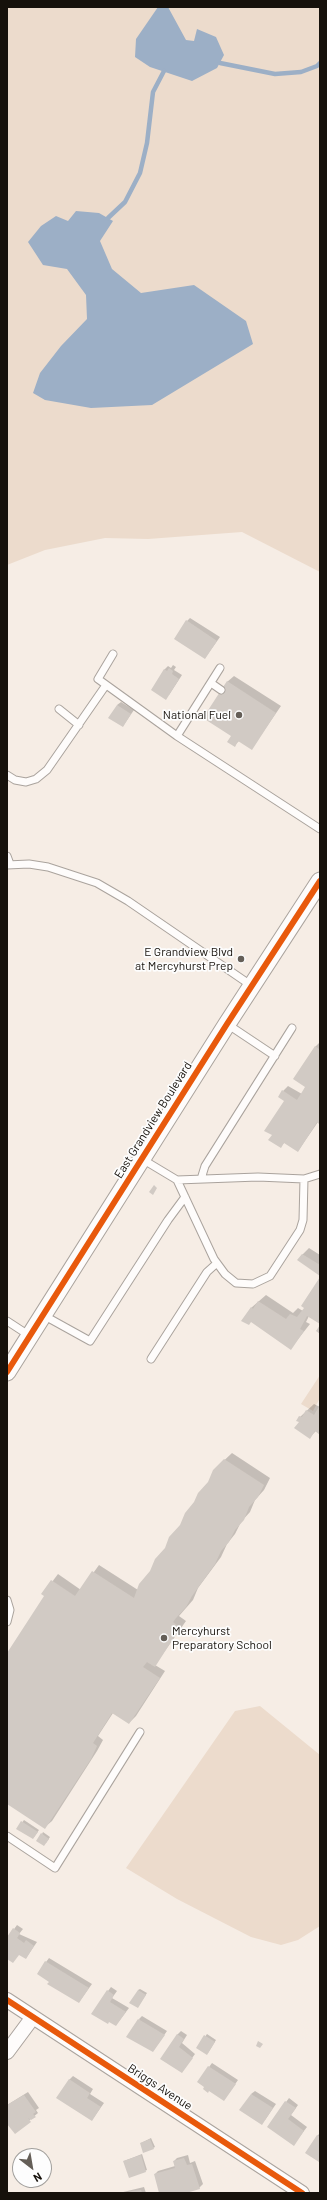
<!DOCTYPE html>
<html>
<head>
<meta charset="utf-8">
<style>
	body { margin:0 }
	#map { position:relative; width:327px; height:2200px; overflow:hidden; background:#f6ede5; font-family:Barlow,sans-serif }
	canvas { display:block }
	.frame { position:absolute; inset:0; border:8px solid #16110b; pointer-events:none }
	.north { position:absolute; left:12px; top:2148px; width:40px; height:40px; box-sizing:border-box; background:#fdfdfd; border:1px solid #a19f9c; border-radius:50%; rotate:149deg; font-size:11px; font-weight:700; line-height:16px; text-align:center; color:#16110b }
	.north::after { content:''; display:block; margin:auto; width:14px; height:18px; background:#645e57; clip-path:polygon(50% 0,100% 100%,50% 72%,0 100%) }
</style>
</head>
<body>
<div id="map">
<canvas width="327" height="2200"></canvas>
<div class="frame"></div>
<div class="north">N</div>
</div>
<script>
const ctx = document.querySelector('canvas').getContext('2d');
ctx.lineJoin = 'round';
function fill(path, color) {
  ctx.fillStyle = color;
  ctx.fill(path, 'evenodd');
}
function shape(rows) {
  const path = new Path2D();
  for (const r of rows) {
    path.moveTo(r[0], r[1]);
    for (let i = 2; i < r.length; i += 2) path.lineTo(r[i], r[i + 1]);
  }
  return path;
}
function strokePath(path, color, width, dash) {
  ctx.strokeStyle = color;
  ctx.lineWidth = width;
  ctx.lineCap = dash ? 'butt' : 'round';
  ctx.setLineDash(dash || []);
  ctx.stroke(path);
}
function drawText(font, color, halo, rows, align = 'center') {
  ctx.font = font + ' Barlow,sans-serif';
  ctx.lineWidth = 3.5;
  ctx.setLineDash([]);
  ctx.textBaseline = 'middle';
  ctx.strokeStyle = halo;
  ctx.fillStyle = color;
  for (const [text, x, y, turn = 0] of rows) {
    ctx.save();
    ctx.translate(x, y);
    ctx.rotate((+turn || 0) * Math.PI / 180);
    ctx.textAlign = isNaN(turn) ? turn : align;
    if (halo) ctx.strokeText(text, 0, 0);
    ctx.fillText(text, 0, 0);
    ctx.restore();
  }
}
fill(shape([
	[7,7,320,7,320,572,242,532,148,539,105,538,45,550,7,565],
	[320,1375,320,1398,313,1411,301,1404],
	[260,1706,320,1755,320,1926,298,1940,281,1945,251,1937,177,1899,126,1868,235,1711]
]), '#ecdbcc');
fill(shape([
	[158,7,168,7,186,40,194,41,197,29,216,37,224,55,217,68,192,81,150,67,135,57,136,39],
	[76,211,99,213,113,221,100,241,112,269,141,293,194,285,246,321,253,344,152,405,91,408,45,400,33,393,40,373,61,346,87,319,86,295,67,269,43,265,28,242,41,226,56,216,68,221]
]), '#9cafc6');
fill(shape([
	[190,618,220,637,205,658,187,621],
	[173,665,176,667,174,670,182,675,169,695,164,670,168,666,171,668],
	[234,676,281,706,252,748,240,740,235,745,232,736,227,682],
	[121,702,134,710,123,726,117,705],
	[320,1042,320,1123,318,1122,298,1151,285,1142,280,1147,273,1135,285,1101,283,1091,288,1086,302,1094,306,1086,315,1047],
	[309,1248,320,1255,320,1274,302,1255],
	[320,1279,320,1323,309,1316,306,1322,310,1324,291,1348,251,1308,266,1295,293,1313,298,1308,303,1311],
	[314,1404,320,1407,320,1433,316,1431,310,1437,300,1421,300,1417],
	[232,1453,270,1478,264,1490,255,1500,250,1512,241,1522,235,1534,227,1544,221,1557,198,1588,193,1600,179,1616,186,1621,155,1665,165,1671,136,1716,129,1723,113,1713,98,1736,103,1740,97,1751,52,1821,45,1827,7,1803,7,1655,46,1596,43,1594,58,1574,81,1590,99,1565,138,1590,209,1483,214,1470],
	[24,1820,39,1830,34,1837,18,1828],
	[43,1832,50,1837,46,1843,42,1834],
	[17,1925,23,1929,19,1934,37,1942,26,1958,19,1954,7,1958,7,1939],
	[49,1958,92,1984,79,2002,38,1973],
	[111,1987,117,1991,112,1998,129,2008,116,2025,110,2021,108,1991],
	[140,1989,147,1993,139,2005,138,1990],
	[142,2016,167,2031,153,2051,139,2019],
	[181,2031,187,2035,182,2043,195,2054,182,2072,177,2035],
	[207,2034,216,2040,208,2053,197,2048],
	[212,2063,238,2080,224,2100,198,2082],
	[73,2076,93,2089,90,2094,104,2103,92,2120,69,2080],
	[255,2091,276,2104,265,2120,251,2094],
	[28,2092,39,2108,36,2110,38,2113,15,2132,7,2122,7,2105],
	[289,2098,298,2105,291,2115,307,2127,294,2144,268,2127],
	[320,2133,320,2159,319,2161,317,2136],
	[151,2138,155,2147,153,2148,141,2143],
	[142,2154,147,2170,130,2177,124,2161],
	[188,2155,190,2163,195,2161,203,2184,199,2188,182,2193,160,2193,155,2174,158,2171,175,2166,174,2161,177,2158],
	[144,2187,146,2193,119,2193]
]), '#0003');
strokePath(shape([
	[220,63,275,74,301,72,317,66,320,63],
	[108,218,125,202,140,173,147,143,153,92,164,71]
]), '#9cafc6', 4.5);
fill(shape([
	[186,620,217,641,205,659,174,639],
	[169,668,173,671,172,674,179,679,166,700,151,690,164,669,167,671],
	[227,681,276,713,252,750,238,741,235,747,227,742,231,736,203,718],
	[117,705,131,714,123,727,108,718],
	[315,1046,320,1050,320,1125,317,1122,298,1152,284,1143,281,1148,268,1140,272,1135,264,1131,284,1101,278,1097,282,1090,297,1100,302,1092,305,1087,293,1079],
	[154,1185,157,1188,153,1195,149,1192],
	[302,1254,320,1265,320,1276,297,1260],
	[320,1277,320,1324,307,1316,300,1329,304,1331,291,1350,251,1322,249,1325,241,1321,251,1307,253,1309,258,1301,286,1319,290,1314,297,1317,304,1308,301,1306],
	[320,1325,320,1334,316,1331],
	[320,1405,320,1435,315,1431,310,1439,294,1428,299,1422,296,1421,299,1416,302,1417,306,1410,314,1415],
	[224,1459,264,1485,258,1497,249,1507,244,1520,235,1530,229,1542,221,1551,215,1564,192,1596,186,1607,176,1618,173,1622,180,1628,155,1667,147,1662,143,1667,160,1678,129,1724,112,1713,93,1743,97,1746,91,1759,45,1829,7,1804,7,1653,44,1596,41,1594,51,1580,75,1596,92,1571,134,1598,139,1584,150,1571,155,1559,165,1548,169,1537,180,1525,185,1513,194,1502,198,1493,208,1482,213,1470],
	[21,1821,38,1832,33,1839,16,1829],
	[41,1833,49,1839,44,1846,36,1841],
	[13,1928,20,1933,17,1938,24,1943,26,1940,34,1946,26,1959,19,1955,13,1963,7,1959,7,1937],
	[45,1961,89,1988,79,2003,47,1984,49,1982,37,1974],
	[107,1990,114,1995,110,2002,126,2012,116,2026,109,2022,108,2024,91,2014],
	[138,1990,146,1995,138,2008,129,2003],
	[138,2019,165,2035,153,2052,126,2037],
	[177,2034,184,2039,179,2047,193,2058,182,2073,160,2059],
	[204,2035,215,2042,207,2055,196,2048],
	[258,2041,263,2044,260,2048,256,2046],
	[208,2066,236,2084,224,2101,209,2091,208,2093,203,2089,204,2087,197,2082],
	[69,2079,90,2093,87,2098,101,2107,92,2121,56,2098],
	[251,2094,273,2108,262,2125,239,2110],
	[24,2095,36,2112,33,2114,36,2117,31,2120,28,2118,31,2122,15,2134,7,2124,7,2105],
	[285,2101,296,2108,288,2119,304,2131,294,2146,267,2127],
	[317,2135,320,2137,319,2162,305,2153],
	[150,2139,154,2149,143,2153,140,2143],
	[141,2155,146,2172,129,2178,123,2161],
	[184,2158,187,2165,192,2164,200,2189,186,2193,159,2193,154,2174,175,2168,173,2161],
	[141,2190,142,2193,126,2193,132,2191]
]), '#d1cac4');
const service = shape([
	[113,654,98,679,177,736],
	[220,668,177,736,320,829],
	[211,683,221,690],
	[59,709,79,725],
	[7,775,15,780,26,782,36,779,47,770,106,685],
	[7,856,10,864],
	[7,865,29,864,48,867,97,883,128,901,252,986],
	[227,1024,275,1056],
	[142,1159,177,1180,214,1259,225,1274,236,1283,253,1284,270,1276,300,1230,303,1220,304,1179,258,1177,177,1180],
	[201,1179,205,1166,292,1028],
	[304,1179,320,1174],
	[43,1315,90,1341,168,1220,185,1197],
	[7,1321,30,1336],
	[151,1359,207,1272,217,1263],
	[7,1600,10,1610,7,1622],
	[7,1836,55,1868,140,1732]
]);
const minor = shape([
	[7,2000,302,2193],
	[7,2052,33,2017]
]);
const tertiary = shape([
	[7,1372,227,1024,320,881]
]);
strokePath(service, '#aaa39d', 9);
strokePath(minor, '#aaa39d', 16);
strokePath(tertiary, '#aaa39d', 19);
strokePath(service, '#fefcfb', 7);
strokePath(minor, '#fefcfb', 14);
strokePath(tertiary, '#fefcfb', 17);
strokePath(shape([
	[7,1372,227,1024,320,881],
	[7,2000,302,2193]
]), '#e8590c', 6);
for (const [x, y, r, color] of [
	[239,715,4,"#645e57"],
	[241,959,4,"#645e57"],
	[164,1638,4,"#645e57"]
]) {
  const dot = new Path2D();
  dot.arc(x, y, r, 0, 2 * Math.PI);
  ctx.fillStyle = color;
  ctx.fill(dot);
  strokePath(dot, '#fdfdfd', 1.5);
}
drawText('12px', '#16110b', '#fdfdfd', [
	["National Fuel",231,715],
	["E Grandview Blvd",233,952],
	["at Mercyhurst Prep",233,966],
	["Mercyhurst",172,1631,"left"],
	["Preparatory School",172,1645,"left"]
], 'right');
drawText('12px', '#16110b', '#fdfdfd', [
	["East Grandview Boulevard",153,1120,-58],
	["Briggs Avenue",160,2087,33]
]);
</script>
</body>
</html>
